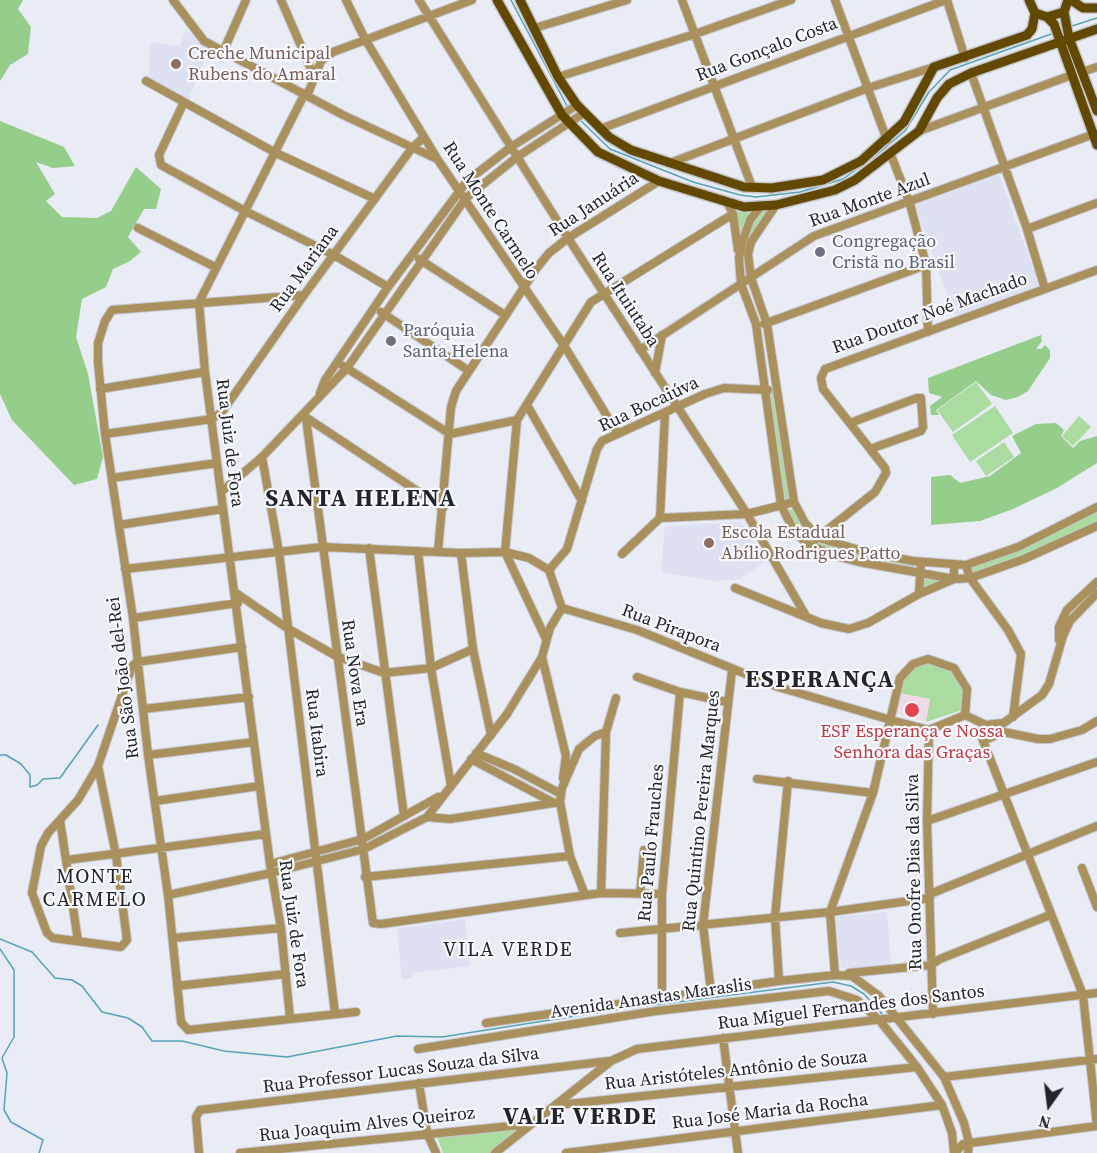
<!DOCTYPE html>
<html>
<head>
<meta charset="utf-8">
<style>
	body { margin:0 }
	#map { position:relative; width:1097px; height:1153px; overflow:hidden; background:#e9ebf5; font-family:"Source Serif 4",serif }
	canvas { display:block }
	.north { position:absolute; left:1019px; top:1075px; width:60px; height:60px; -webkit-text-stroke:4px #f7f9fe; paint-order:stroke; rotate:194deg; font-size:16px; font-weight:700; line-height:24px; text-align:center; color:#232427 }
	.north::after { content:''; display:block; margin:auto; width:21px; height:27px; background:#232427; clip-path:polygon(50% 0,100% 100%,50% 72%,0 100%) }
</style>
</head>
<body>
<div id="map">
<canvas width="1097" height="1153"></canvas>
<div class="north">N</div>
</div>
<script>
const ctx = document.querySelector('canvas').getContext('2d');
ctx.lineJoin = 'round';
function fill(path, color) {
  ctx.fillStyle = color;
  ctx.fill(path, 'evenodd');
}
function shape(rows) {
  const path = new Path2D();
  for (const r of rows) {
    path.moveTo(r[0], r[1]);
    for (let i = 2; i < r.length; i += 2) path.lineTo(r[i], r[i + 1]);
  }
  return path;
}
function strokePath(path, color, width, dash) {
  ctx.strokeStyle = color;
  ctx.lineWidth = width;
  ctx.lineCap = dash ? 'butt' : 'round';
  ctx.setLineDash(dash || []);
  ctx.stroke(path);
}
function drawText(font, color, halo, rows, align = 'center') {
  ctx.font = font + ' "Source Serif 4",serif';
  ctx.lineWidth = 4.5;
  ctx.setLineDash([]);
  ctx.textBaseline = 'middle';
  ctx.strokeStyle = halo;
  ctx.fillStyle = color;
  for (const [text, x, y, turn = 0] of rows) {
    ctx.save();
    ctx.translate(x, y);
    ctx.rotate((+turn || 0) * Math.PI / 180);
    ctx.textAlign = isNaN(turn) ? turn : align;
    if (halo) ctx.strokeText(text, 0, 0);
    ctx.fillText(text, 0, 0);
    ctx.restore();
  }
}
fill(shape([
	[186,30,210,48,188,100,148,79,150,44,153,42,180,46],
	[999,174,1039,285,955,316,915,205],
	[741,522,766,561,740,579,716,581,661,572,665,526],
	[887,912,891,966,841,968,835,917],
	[465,919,470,966,412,973,412,978,402,979,397,929]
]), '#dde1f2');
fill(shape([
	[899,693,930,699,926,722,896,714]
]), '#f1dae7');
fill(shape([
	[727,202,776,205,751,242,750,274,740,280,738,250],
	[976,382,992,404,953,432,937,410],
	[765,390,775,390,794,502,781,505],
	[995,406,1013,433,970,462,952,435],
	[1079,416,1091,427,1073,446,1062,436],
	[1004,442,1014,457,986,476,976,461],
	[1097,507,1097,526,970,578,966,565],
	[795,508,819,538,921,562,919,573,954,579,919,594,919,573,859,562,808,544,783,512],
	[928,661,947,667,958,676,964,694,962,710,926,722,930,699,899,693,907,671],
	[520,1128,493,1153,443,1153,437,1137]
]), '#aadca0');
fill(shape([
	[0,0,23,0,18,9,31,27,28,54,10,65,0,81],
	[0,121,64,147,75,166,53,168,36,162,55,194,46,201,62,217,97,218,111,211,136,167,161,189,156,209,144,209,128,237,141,252,130,261,113,269,106,287,82,299,76,337,88,374,103,457,97,479,74,485,12,420,0,394],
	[1041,335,1042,341,1036,349,1041,349,1045,345,1050,350,1050,358,1028,391,1018,397,1006,400,991,395,976,381,936,410,939,415,931,415,930,406,942,397,929,393,928,378],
	[1056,423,1064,430,1061,436,1073,448,1080,441,1097,436,1097,463,1057,488,1013,509,980,521,931,525,931,477,950,475,960,483,990,476,1021,453,1012,436,1036,424]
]), '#95cd8b');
strokePath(shape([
	[511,0,568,108],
	[1072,26,1097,18],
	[580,120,610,149,693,182,740,195,756,197,800,192,843,179,875,156,905,131,929,92,950,70,1054,33],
	[0,755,6,755,21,764,30,775,30,787,37,785,43,779,60,778,98,725],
	[0,939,32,952,55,978,72,980,82,986,102,1012,128,1018,142,1027,152,1041,182,1041,224,1051,287,1057,397,1036,442,1037,614,1010,833,982,851,986,864,994,883,1015],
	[0,949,14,970,14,1037,2,1058,7,1073,4,1110,11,1122,43,1140,39,1153]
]), '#55a3b7', 1.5);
const minor = shape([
	[173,0,204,41,343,115,437,159],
	[281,0,314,76],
	[346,0,365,39,438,160,565,347,618,434],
	[419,0,568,238,747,514,806,616],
	[682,0,752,187],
	[835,0,887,140],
	[947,0,965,58],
	[535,28,627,0],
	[223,52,246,0],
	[1082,72,1097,67],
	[971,73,1027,229,1045,289],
	[558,77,695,34,791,0],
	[146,81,276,153,375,199],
	[184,102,159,155,161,165,245,211,334,255,388,287],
	[600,129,946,0],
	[919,131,1072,75],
	[891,155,910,204,926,265,928,332],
	[670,163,868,88,934,67],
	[727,202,733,214,738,250],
	[776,205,751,242,748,254,751,278,767,324,794,502,805,523,819,538,866,552,913,561,966,565,1018,547,1097,507],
	[761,206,750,220,742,243,739,258,741,284,756,324,781,505,795,533,808,544,832,555,859,562,954,579,970,578,1024,559,1097,526],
	[138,228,215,267],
	[1027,229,1097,203],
	[419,259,505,315],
	[304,295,112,310,105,321,98,343,98,362,105,434,133,618,148,755,168,895,181,1022,188,1030,356,1012],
	[381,312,469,371],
	[764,324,926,265],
	[640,350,814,236,1097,133],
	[337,362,450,434,517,420,591,302,733,214],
	[655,373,662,335],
	[100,389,205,372],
	[320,393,325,380,388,287,467,181,511,147,577,105],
	[527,405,582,501],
	[304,416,443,508],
	[306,418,373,923,381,924,601,893,662,894],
	[517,420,505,552,546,639],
	[850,423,917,398,921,398,923,427,921,431,870,449],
	[105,434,212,419,222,412,304,295,412,148,424,137],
	[262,457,279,552,335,1013],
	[112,478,217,463],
	[221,492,262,457,347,368,466,198,517,157,584,113],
	[660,518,665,413],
	[119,525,223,509],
	[816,539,875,492,886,473,885,468,823,389,821,378,825,369,1097,270],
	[369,548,404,816],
	[418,551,431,668,451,786],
	[438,551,451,407,456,391,536,269,549,253,568,238,659,181],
	[461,553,473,649,491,735],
	[622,554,660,518,747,514,794,502],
	[966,565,970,578,1008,630,1021,654,1013,717],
	[125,569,322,547,461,553,505,552,529,558,549,570,562,608],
	[549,570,567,549,597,449,602,441,705,394,724,388,768,390],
	[735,588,821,623,849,629,868,623,919,594,954,579,954,564],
	[236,593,287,628,336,656,384,673,431,668,473,649],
	[919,594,921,562],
	[562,608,637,630,778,687,891,720,929,730,965,715,986,725,1003,723],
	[133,618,238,603],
	[1059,640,1059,627,1067,610,1097,582],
	[542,657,566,756,563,778],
	[637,677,680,692,727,702],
	[143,709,249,697],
	[986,725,979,732,985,740,994,736,993,727],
	[929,730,927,821,933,1014],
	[994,730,1042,695,1049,684,1063,636,1070,621,1097,593],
	[994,730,1038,739,1050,739,1082,730,1097,721],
	[982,738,1083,995,1097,1126],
	[476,753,514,769,561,794],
	[148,755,254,742],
	[471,759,554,803],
	[98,766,116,855,127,940,121,947,53,938,47,933,32,893,41,846,48,833,78,800,98,766,132,666,137,662,242,647],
	[757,779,873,793],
	[155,801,259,786],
	[427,817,450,819,560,802],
	[60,820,78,941],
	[927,821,1097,762],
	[67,860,266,834],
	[270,864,363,839,438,797],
	[1082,868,1097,907],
	[365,877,570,856],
	[601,893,606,732,616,698],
	[640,894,644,850],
	[930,894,1097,826],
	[168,895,271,873,364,849,427,817,507,714,542,657,550,628,562,608],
	[585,895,570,856,560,802,562,788,579,749,595,736,606,732],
	[620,933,830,912,930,898],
	[173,938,281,928],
	[849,973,931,965,940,959,1050,915],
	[835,975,830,912,873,793,900,678,913,664,928,659,954,668,967,689,965,715],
	[779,981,775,917,788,781],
	[177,986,286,974],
	[711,991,703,925,732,670],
	[662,997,662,894,680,692],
	[290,1018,281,928,270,864,205,372,199,302,304,95,309,91,321,61,333,52,472,0],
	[486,1023,779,981,835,975,852,976,879,996,944,1077,964,1123,969,1143,968,1153],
	[723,1038,738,1153],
	[418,1049,656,1011,829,991,857,1000,880,1021,917,1067,942,1105,952,1133,954,1153],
	[944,1077,1097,1059],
	[419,1083,427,1133,436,1153],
	[558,1105,917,1067],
	[199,1153,196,1117,200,1110,609,1061],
	[240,1153,531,1124],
	[495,1153,611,1061,637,1049,1097,993],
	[566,1153,942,1105],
	[955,1153,963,1144,1097,1126]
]);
const major = shape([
	[497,0,562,115,598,152,659,181,744,207,776,205,835,190,855,180,919,131,937,98,949,84,971,73,1097,29],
	[520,0,558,77,577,105,609,137,631,150,744,187,772,188,823,180,861,161,904,122,934,67,1027,35,1032,29,1035,13],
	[1029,0,1035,13,1047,17,1064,12,1068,0],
	[1071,0,1083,8,1097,8],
	[1064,12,1069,38,1097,111],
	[1047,17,1054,24,1097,145]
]);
strokePath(minor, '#c5c7d0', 10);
strokePath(major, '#c5c7d0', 12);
strokePath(minor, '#a9905c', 8);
strokePath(major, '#624800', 9);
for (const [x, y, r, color] of [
	[176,64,6,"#8d6e63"],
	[820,252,6,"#6b7280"],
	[391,341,6,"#6b7280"],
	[709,543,6,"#8d6e63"],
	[912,710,8,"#e0444e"]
]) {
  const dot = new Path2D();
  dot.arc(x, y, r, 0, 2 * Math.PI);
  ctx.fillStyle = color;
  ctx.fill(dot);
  strokePath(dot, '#f7f9fe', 2);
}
drawText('18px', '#232427', '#f7f9fe', [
	["Rua Gonçalo Costa",767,50,-21],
	["Rua Monte Azul",870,201,-20],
	["Rua Januária",594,205,-33],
	["Rua Monte Carmelo",490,211,57],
	["Rua Mariana",305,269,-54],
	["Rua Ituiutaba",625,300,57],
	["Rua Doutor Noé Machado",930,314,-20],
	["Rua Bocaiúva",649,405,-25],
	["Rua Juiz de Fora",229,443,83],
	["Rua Pirapora",671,629,21],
	["Rua Nova Era",354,673,82],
	["Rua São João del-Rei",124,678,-97],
	["Rua Itabira",316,733,83],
	["Rua Quintino Pereira Marques",702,811,-84],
	["Rua Paulo Frauches",652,843,-85],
	["Rua Onofre Dias da Silva",915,872,-91],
	["Rua Juiz de Fora",293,924,82],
	["Avenida Anastas Maraslis",651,999,-8],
	["Rua Miguel Fernandes dos Santos",851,1008,-7],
	["Rua Professor Lucas Souza da Silva",401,1071,-7],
	["Rua Aristóteles Antônio de Souza",736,1071,-6],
	["Rua José Maria da Rocha",770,1112,-7],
	["Rua Joaquim Alves Queiroz",367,1125,-6]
]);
drawText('18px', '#785e54', '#f7f9fe', [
	["Creche Municipal",188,54],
	["Rubens do Amaral",188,75],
	["Escola Estadual",721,533],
	["Abílio Rodrigues Patto",721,554]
], 'left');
drawText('18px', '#5b616d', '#f7f9fe', [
	["Congregação",832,242],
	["Cristã no Brasil",832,263],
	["Paróquia",403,331],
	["Santa Helena",403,352]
], 'left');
drawText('18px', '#be3a42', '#f7f9fe', [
	["ESF Esperança e Nossa",912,732],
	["Senhora das Graças",912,753]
]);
ctx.letterSpacing = '1.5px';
drawText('20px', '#232427', '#f7f9fe', [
	["MONTE",95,878],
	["CARMELO",95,901],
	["VILA VERDE",508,951]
]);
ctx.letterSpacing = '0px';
ctx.letterSpacing = '1.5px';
drawText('bold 24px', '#232427', '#f7f9fe', [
	["SANTA HELENA",361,500],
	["ESPERANÇA",820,681],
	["VALE VERDE",580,1118]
]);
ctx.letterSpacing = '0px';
</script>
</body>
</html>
